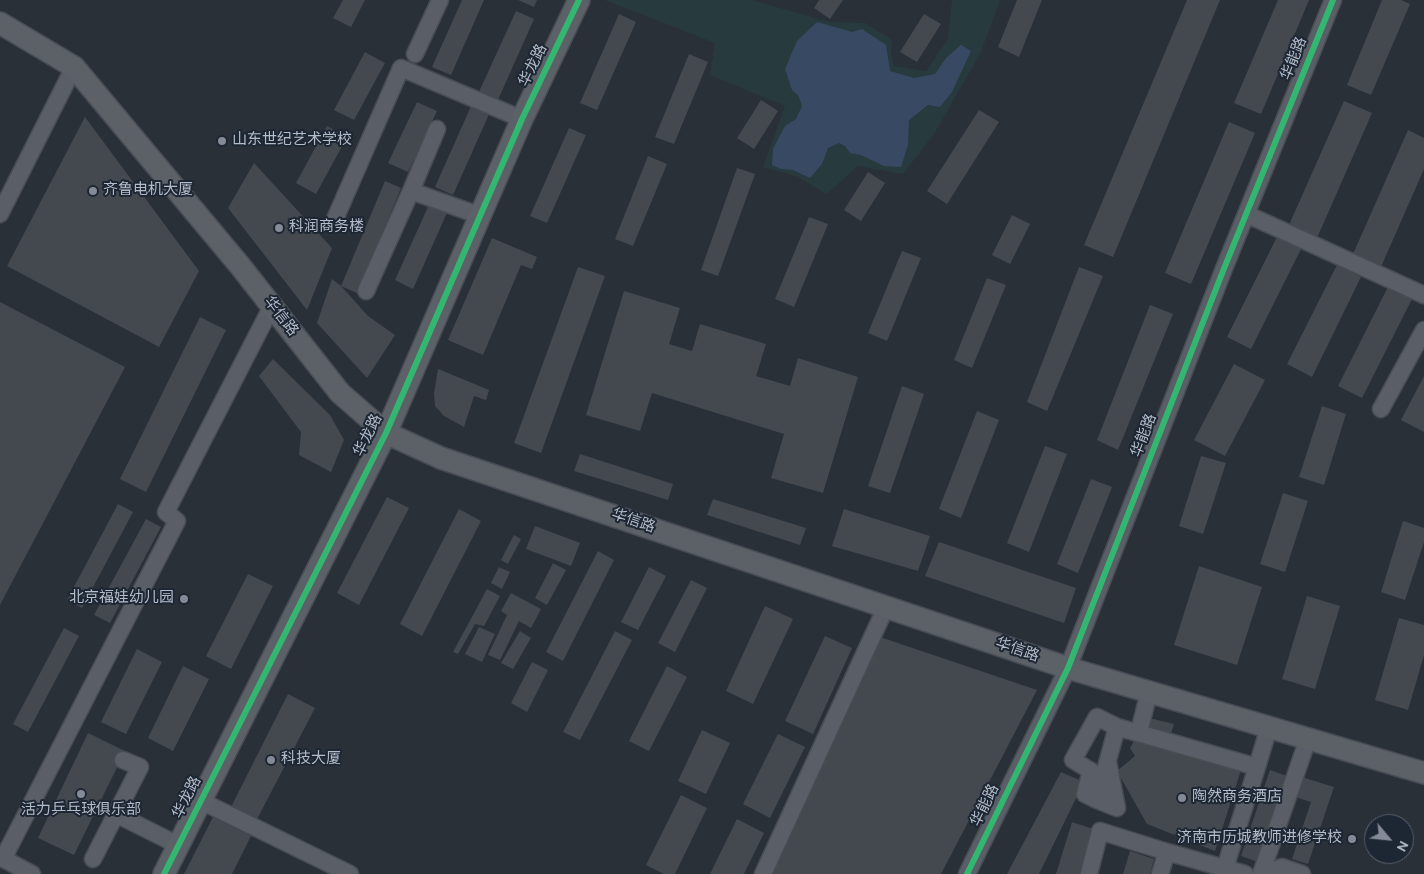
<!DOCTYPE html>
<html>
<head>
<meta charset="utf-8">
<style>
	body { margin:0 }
	#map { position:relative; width:1424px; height:874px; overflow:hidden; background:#2a3038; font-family:Overpass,sans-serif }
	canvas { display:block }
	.north { position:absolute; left:1364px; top:814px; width:50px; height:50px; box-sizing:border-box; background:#1d2633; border:1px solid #59626f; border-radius:50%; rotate:118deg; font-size:14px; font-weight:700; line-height:20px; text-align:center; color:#b4bcc9 }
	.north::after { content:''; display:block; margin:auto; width:18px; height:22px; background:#848b96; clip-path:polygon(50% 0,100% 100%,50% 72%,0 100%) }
</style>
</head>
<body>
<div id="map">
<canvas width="1424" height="874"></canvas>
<div class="north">N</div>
</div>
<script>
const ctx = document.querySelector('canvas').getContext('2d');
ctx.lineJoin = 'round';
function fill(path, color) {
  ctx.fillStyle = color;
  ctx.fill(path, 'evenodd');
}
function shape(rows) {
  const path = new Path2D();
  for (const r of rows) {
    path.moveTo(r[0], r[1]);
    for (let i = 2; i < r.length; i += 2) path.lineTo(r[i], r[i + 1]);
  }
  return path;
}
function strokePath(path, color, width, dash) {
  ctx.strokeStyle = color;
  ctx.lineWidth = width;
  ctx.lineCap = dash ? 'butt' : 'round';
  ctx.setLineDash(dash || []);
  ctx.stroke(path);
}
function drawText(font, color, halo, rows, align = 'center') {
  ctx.font = font + ' Overpass,"Noto Sans SC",sans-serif';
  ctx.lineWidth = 4;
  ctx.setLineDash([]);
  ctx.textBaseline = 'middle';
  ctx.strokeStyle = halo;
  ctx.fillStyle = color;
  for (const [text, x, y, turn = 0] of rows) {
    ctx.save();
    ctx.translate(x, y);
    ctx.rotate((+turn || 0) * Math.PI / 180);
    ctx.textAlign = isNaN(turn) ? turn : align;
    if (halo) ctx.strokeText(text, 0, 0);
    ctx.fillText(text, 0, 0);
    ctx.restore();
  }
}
fill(shape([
	[605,0,752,0,829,22,865,23,892,40,891,52,894,66,926,71,948,39,952,0,1000,0,981,52,934,134,903,174,858,166,827,194,796,176,763,167,785,106,710,75,715,43]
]), '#273a3e');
fill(shape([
	[817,22,852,32,862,29,886,45,890,71,914,78,935,74,946,58,961,45,971,51,952,92,940,107,928,105,909,120,908,145,901,167,884,166,861,155,850,153,845,146,839,143,828,148,822,164,810,178,793,170,781,169,772,165,773,149,785,126,796,119,802,106,798,95,792,90,785,69,797,41]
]), '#384963');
fill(shape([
	[343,0,365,0,351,27,333,18],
	[462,0,484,0,451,75,432,67],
	[518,0,537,0,534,7],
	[819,0,843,0,830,19,814,8],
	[1017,0,1042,0,1019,57,998,47],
	[1187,0,1220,0,1113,257,1084,245],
	[1278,0,1309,0,1261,114,1234,103],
	[1382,0,1401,0,1410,4,1371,95,1347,85],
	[516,11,534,19,497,102,478,94],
	[619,14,636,22,597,110,580,103],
	[924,14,941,24,917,62,900,52],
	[365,52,385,63,354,120,334,110],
	[689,54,708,62,674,144,655,137],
	[761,100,778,111,754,149,737,138],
	[1344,101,1372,113,1317,238,1289,225],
	[417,102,437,111,408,172,388,163],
	[472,104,490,112,453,195,435,187],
	[979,110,999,122,947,204,927,191],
	[85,117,199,271,159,347,7,266],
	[1229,122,1255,133,1191,284,1165,273],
	[327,126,347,137,316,194,296,183],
	[569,128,586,135,547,223,530,216],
	[1408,130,1424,138,1424,169,1381,267,1353,254],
	[648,156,667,164,633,246,615,239],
	[254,163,332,248,307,310,228,208],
	[737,168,755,174,718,276,701,270],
	[868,172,885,183,861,221,844,210],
	[385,181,401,188,357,293,341,286,368,316,395,335,367,378,317,323,332,279,341,286],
	[432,198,450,206,413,289,395,280],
	[1012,215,1030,224,1010,264,992,255],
	[809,217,828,224,794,307,775,299],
	[1277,237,1301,249,1251,349,1227,337],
	[492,238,537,257,532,269,521,265,483,355,448,340],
	[902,251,921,258,887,341,868,333],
	[1337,265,1361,277,1312,377,1287,364],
	[578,267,605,276,541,453,514,443],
	[1079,267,1103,276,1047,411,1027,402],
	[987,278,1006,285,972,368,954,360],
	[1388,287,1412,299,1362,398,1338,386],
	[624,291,680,308,669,344,692,351,700,324,766,344,756,376,790,386,798,358,858,377,823,493,771,478,784,434,652,393,640,431,586,415],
	[0,302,125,367,0,605],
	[1150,305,1173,314,1118,450,1097,440],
	[200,317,226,330,146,492,120,479],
	[273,359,330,415,344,440,331,472,299,455,301,432,259,376],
	[1234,364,1265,380,1225,456,1194,440],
	[438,369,489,390,486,400,474,396,464,427,444,416,435,406,434,393],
	[1424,376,1424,432,1401,420],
	[902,386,924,394,890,493,868,486],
	[1322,406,1346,414,1324,485,1299,477],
	[977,411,999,420,961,518,939,509],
	[1045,446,1067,454,1029,552,1007,543],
	[580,454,673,484,668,500,574,471],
	[1201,456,1226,463,1203,534,1179,526],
	[1091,479,1112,487,1078,573,1057,564],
	[1283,493,1308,501,1285,572,1260,564],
	[387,497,409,508,359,605,337,593],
	[713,499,806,528,800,545,707,515],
	[118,504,133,512,82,608,67,600],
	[459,509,481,521,422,636,400,624],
	[844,509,930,536,918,571,832,546],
	[146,519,161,527,110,623,94,615],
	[1403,521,1424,528,1424,542,1405,600,1381,592],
	[535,526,580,543,571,566,526,549],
	[514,535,521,539,508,564,501,560],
	[939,542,1076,588,1064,623,925,576],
	[598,551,614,560,563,661,546,652],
	[553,563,566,570,547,605,535,598],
	[1199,566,1262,587,1237,665,1174,645],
	[499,567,510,572,502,589,491,583],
	[649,567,666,576,638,630,621,622],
	[248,574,273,586,231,669,206,656],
	[691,580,707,588,675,652,658,643],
	[487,589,500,596,484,626,475,624,458,654,453,652],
	[511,593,541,609,531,628,519,621,500,660,488,655,507,615,501,611],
	[1307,596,1340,606,1315,689,1282,679],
	[765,606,793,619,753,704,726,691],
	[1399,618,1424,625,1424,655,1408,710,1375,700],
	[479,627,495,634,482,662,465,654],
	[64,628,79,636,28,732,13,724],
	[520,631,531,638,513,669,501,663],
	[615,631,632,640,580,740,563,732],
	[825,636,852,648,813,734,785,721],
	[880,637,1037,690,941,874,766,874],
	[137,649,162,662,126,734,101,722],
	[532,662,548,670,527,712,511,703],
	[183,666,209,679,173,751,148,738],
	[667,666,687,677,649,751,629,741],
	[288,694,315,708,254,825,228,813],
	[1149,718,1174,724,1170,737,1146,730],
	[702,730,730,743,706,794,678,781],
	[88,733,125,751,74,855,38,838],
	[778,734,805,747,770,818,743,804],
	[1137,736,1241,770,1215,851,1147,824,1117,771,1135,756,1130,748],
	[1270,770,1287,776,1258,862,1241,856],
	[1061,772,1084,782,1039,874,1007,874],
	[1302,777,1334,787,1308,864,1292,859,1311,802,1295,797],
	[681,795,707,808,675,874,664,874,646,865],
	[213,817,251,836,232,874,184,874],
	[737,819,764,833,744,874,710,874],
	[1072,822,1096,830,1083,874,1056,874],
	[1130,851,1154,859,1150,874,1123,874]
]), '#444950');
const minor = shape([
	[415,54,440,0],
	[411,191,437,129],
	[0,214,74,67],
	[1246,214,1424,295],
	[335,219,401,68,522,119],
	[366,291,411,191,481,216],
	[1381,409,1424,330],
	[1139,732,1149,692],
	[123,760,140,767,116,814,178,845],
	[1108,762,1117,808,1097,800,1117,727,1257,767,1269,727],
	[1097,800,1085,794,1091,771,1073,760,1097,717,1117,727],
	[201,801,350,874],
	[0,857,32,874],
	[3,859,177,521,166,512,272,306],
	[93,859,116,814],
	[1225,868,1257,767],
	[763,874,886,607],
	[967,874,1068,668,1223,271,1333,0],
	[1089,874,1100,831,1167,852],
	[1160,874,1167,852,1245,874],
	[1261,874,1308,739],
	[1266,874,1282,867,1302,874]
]);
const major = shape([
	[0,23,74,67,241,267,340,393,386,433,441,458,1068,668,1424,773],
	[164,874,386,433,522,119,579,0]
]);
strokePath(minor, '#484c53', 19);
strokePath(major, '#484c55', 24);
strokePath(minor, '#5a5e66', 16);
strokePath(major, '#5c6168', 21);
strokePath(shape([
	[164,874,386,433,522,119,579,0],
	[967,874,1068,668,1223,271,1333,0]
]), '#33b770', 6);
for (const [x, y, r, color] of [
	[222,141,5,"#848b96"],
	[93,191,5,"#848b96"],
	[279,228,5,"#848b96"],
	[184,599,5,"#848b96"],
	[271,760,5,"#848b96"],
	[81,794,5,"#848b96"],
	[1182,798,5,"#848b96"],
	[1352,839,5,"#848b96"]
]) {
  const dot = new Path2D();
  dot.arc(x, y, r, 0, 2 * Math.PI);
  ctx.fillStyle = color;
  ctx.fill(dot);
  strokePath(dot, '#1d2633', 2);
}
drawText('15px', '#b4bcc9', '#1d2633', [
	["华能路",1295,59,-68],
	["华龙路",534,66,-64],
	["华信路",280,317,52],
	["华龙路",369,436,-64],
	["华能路",1145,436,-69],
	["华信路",633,522,19],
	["华信路",1017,651,19],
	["华龙路",188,798,-63],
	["华能路",986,806,-64]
]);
drawText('15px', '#b4bcc9', '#1d2633', [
	["山东世纪艺术学校",232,141],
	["齐鲁电机大厦",103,191],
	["科润商务楼",289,228],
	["北京福娃幼儿园",174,599,"right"],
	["科技大厦",281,760],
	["陶然商务酒店",1192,798],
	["活力乒乓球俱乐部",81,811,"center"],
	["济南市历城教师进修学校",1342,839,"right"]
], 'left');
</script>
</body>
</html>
